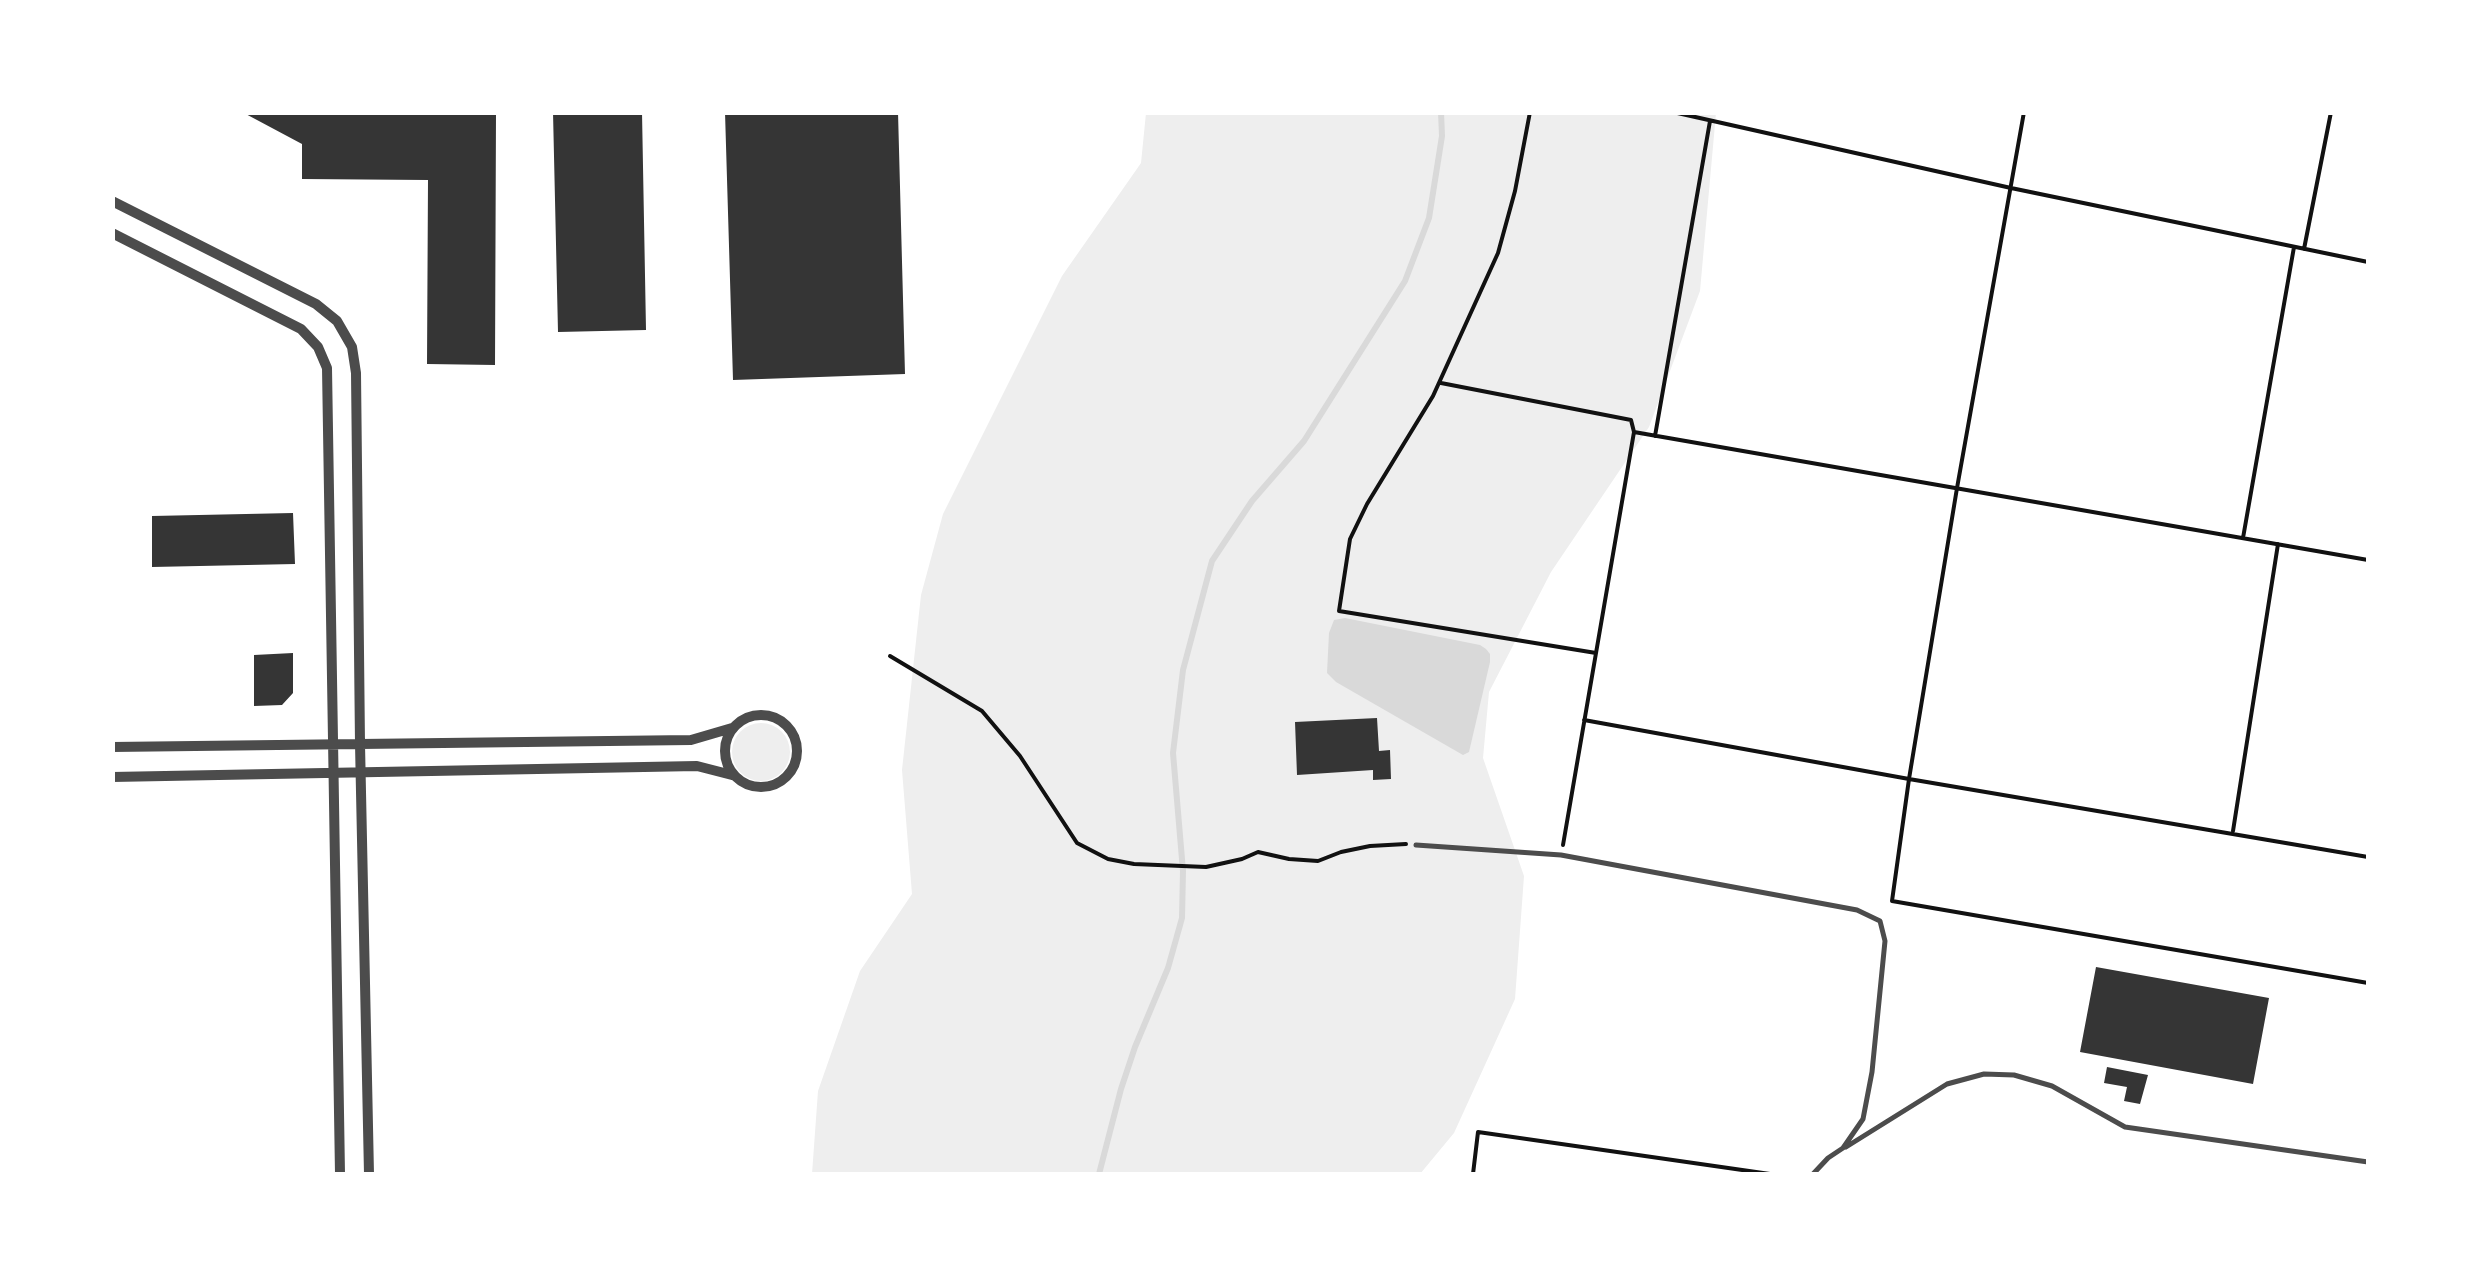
<!DOCTYPE html>
<html>
<head>
<meta charset="utf-8">
<style>
	body { margin:0 }
	#map { position:relative; width:2481px; height:1287px; overflow:hidden; background:#fff; font-family:"Libre Baskerville",serif }
	canvas { display:block }
	.frame { position:absolute; inset:0; border:115px solid #fff; pointer-events:none }
</style>
</head>
<body>
<div id="map">
<canvas width="2481" height="1287"></canvas>
<div class="frame"></div>
</div>
<script>
const ctx = document.querySelector('canvas').getContext('2d');
ctx.lineJoin = 'round';
function fill(path, color) {
  ctx.fillStyle = color;
  ctx.fill(path, 'evenodd');
}
function shape(rows) {
  const path = new Path2D();
  for (const r of rows) {
    if (r.length === 3) {
      path.moveTo(r[0] + r[2], r[1]);
      path.arc(r[0], r[1], r[2], 0, 2 * Math.PI);
      continue;
    }
    path.moveTo(r[0], r[1]);
    for (let i = 2; i < r.length; i += 2) path.lineTo(r[i], r[i + 1]);
  }
  return path;
}
function strokePath(path, color, width, dash) {
  ctx.strokeStyle = color;
  ctx.lineWidth = width;
  ctx.lineCap = dash ? 'butt' : 'round';
  ctx.setLineDash(dash || []);
  ctx.stroke(path);
}
fill(shape([
	[1146,113,1716,113,1700,291,1649,427,1551,572,1489,692,1483,758,1524,876,1515,999,1454,1133,1420,1174,812,1174,818,1091,860,971,912,894,902,770,921,595,943,514,1062,276,1141,163],
	[761,752,29]
]), '#eee');
fill(shape([
	[1345,618,1480,645,1486,649,1490,654,1490,662,1469,752,1463,755,1336,682,1327,673,1329,633,1334,620]
]), '#d9d9d9');
strokePath(shape([
	[1099,1174,1121,1089,1135,1047,1168,968,1182,918,1183,871,1173,753,1183,670,1212,561,1252,501,1304,441,1405,281,1429,218,1442,136,1441,112]
]), '#d9d9d9', 6);
fill(shape([
	[242,112,496,112,495,365,427,364,428,180,302,179,302,144],
	[553,112,642,112,646,330,558,332],
	[725,112,898,112,905,374,733,380],
	[293,513,295,564,152,567,152,516],
	[293,653,293,693,282,705,254,706,254,655],
	[1377,718,1379,751,1390,750,1391,779,1373,780,1373,770,1297,775,1295,722],
	[2096,967,2269,998,2253,1084,2080,1052],
	[2107,1067,2148,1075,2140,1104,2124,1101,2127,1087,2104,1083]
]), '#353535');
strokePath(shape([
	[1530,112,1515,191,1498,253,1433,396,1367,504,1350,539,1339,611,1596,653],
	[1673,112,2011,188,2368,262],
	[2024,112,1957,488,1909,779,1892,901,2368,983],
	[2304,249,2331,112],
	[1441,383,1631,420,1634,432],
	[1655,436,1710,121],
	[2243,538,2294,247],
	[890,656,982,711,1020,756,1077,843,1108,859,1134,864,1206,867,1242,859,1258,852,1289,859,1318,861,1341,852,1370,846,1406,844],
	[1584,720,1909,779,2368,857],
	[2233,831,2278,544],
	[1563,845,1634,432,2368,560],
	[1473,1174,1478,1132,1770,1174]
]), '#111', 4);
strokePath(shape([
	[1416,845,1561,855,1857,910,1880,921,1885,941,1872,1072,1863,1119,1843,1148,1828,1158,1813,1174],
	[1846,1147,1947,1084,1984,1074,2014,1075,2052,1086,2125,1127,2368,1162]
]), '#4c4c4c', 5);
strokePath(shape([
	[112,201,316,304,337,321,352,347,356,373,360,744,369,1174],
	[112,233,301,329,318,347,327,368,340,1174],
	[761,751,36],
	[112,747,691,740,732,728],
	[112,777,697,766,732,775]
]), '#4c4c4c', 10);
</script>
</body>
</html>
